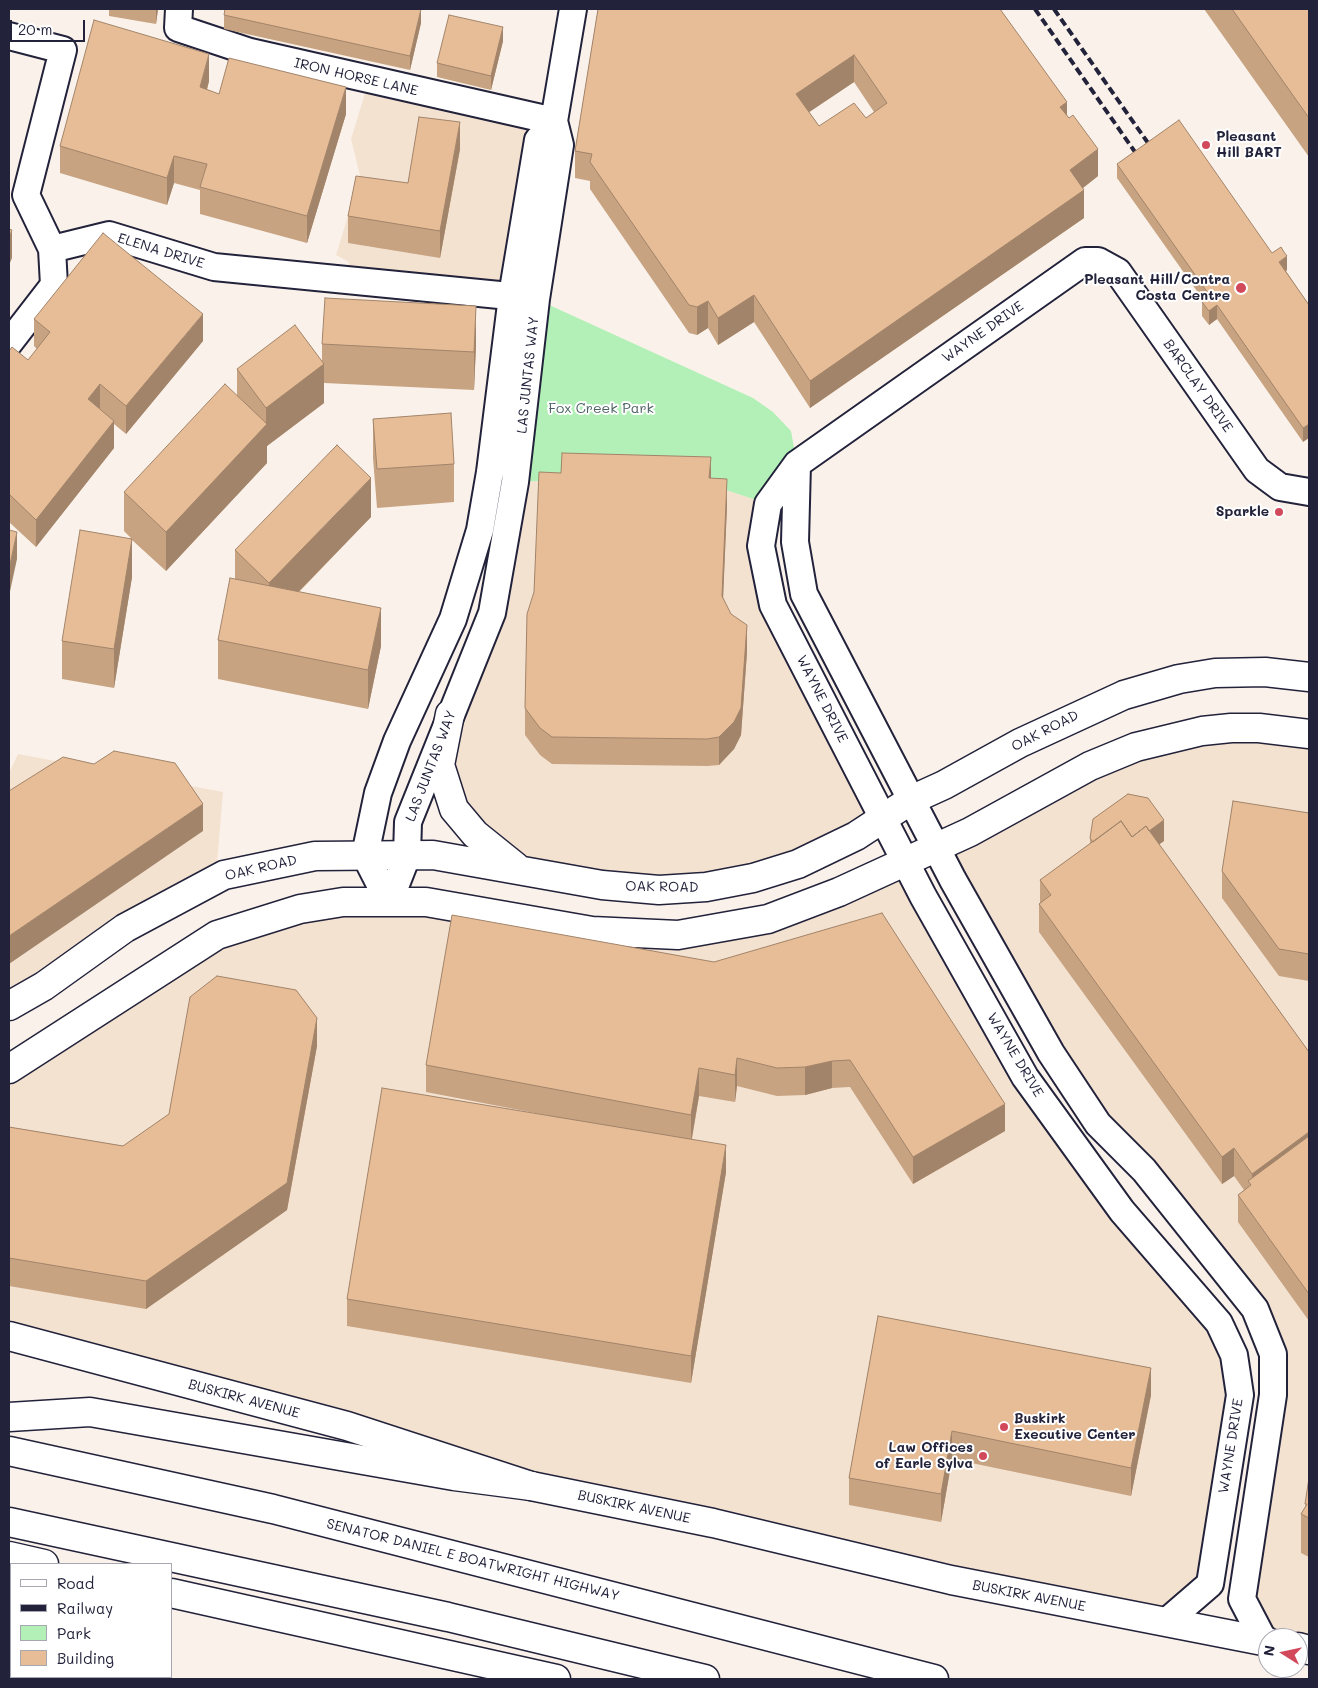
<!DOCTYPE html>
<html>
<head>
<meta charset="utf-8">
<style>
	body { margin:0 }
	#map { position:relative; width:1318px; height:1688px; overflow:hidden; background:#faf2ea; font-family:Mali,sans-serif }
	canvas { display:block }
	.frame { position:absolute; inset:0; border:10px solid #22223b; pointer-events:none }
	.legend { position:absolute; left:10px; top:1563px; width:162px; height:115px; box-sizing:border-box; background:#fff; border:1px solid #a7a7b1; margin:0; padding:6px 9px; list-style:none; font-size:15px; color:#22223b }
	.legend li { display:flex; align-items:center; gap:10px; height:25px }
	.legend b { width:25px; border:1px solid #a7a7b1 }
	.north { position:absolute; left:1258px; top:1628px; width:50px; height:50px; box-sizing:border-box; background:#fff; border:1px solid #a7a7b1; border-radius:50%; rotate:280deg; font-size:14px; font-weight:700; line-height:20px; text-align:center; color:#22223b }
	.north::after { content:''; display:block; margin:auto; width:18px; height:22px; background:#d1495b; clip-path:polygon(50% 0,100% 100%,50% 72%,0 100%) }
	.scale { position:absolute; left:10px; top:20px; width:75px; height:22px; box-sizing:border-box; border:2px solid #22223b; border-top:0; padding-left:6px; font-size:15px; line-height:18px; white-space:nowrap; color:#22223b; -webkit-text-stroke:4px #fff; paint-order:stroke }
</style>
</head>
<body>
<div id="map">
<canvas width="1318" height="1688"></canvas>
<div class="frame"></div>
<ul class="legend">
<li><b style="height:6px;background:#fff"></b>Road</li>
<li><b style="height:6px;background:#22223b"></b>Railway</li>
<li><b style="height:14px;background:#b2f0b7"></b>Park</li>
<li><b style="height:14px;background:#e7bd97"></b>Building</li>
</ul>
<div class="north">N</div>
<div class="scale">20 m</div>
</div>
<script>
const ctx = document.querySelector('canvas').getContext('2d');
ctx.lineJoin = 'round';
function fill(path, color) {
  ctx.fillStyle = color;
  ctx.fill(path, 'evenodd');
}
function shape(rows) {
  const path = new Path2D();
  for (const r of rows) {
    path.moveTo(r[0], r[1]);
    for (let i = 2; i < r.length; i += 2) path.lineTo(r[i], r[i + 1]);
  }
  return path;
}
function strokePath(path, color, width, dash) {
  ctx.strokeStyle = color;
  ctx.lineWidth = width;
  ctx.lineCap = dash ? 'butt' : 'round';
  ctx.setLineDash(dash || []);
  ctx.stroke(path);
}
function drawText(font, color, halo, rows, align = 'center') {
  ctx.font = font + ' Mali,sans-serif';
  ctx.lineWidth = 4;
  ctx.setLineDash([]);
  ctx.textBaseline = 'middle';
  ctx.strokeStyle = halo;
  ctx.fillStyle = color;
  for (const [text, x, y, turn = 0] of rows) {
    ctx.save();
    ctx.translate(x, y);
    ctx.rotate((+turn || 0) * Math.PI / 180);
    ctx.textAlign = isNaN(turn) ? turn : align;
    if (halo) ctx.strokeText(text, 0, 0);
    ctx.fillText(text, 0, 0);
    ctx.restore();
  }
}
fill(shape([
	[369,80,533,126,502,290,347,279,349,262,336,255,360,176,351,139],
	[562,480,711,485,768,504,761,546,883,818,706,887,519,870,454,809,450,714,515,482],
	[1309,734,1309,1650,1298,1638,1268,1638,1242,1599,1273,1354,1098,1124,935,847,1136,747],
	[18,754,223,792,217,863,115,919,38,973,9,988,9,773],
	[905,861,1025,1077,1234,1355,1210,1584,1166,1622,713,1523,9,1336,9,1069,217,935,343,902,678,935]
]), '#f4e2d1');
fill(shape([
	[536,299,753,398,773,412,791,431,797,464,768,504,711,485,562,480,515,482]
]), '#b2f0b7');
const minor = shape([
	[179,9,178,28,250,52,554,121],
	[9,36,63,50,26,195,52,249,109,235,214,267,530,298],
	[9,343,54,285,52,249],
	[797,464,795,542,804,594,953,880,1051,1053,1098,1124,1144,1170,1255,1309,1273,1354,1273,1395,1242,1599,1264,1641],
	[389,902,407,856,408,822,492,613,515,482,536,299,560,145,554,121,573,9],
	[389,902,365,855,378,793,397,741,453,619,480,530,490,472,512,296,538,140,554,121],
	[1166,1622,1210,1584,1240,1395,1234,1355,1219,1323,1122,1211,1025,1077,923,896,773,605,761,546,768,504,797,464,1085,261,1098,261,1118,272,1257,470,1280,487,1309,492]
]);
const tertiary = shape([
	[9,1336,347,1426,531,1486,713,1523,951,1580,1268,1642],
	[1298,1647,1309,1650]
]);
const secondary = shape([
	[450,714,440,765,454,809,475,834,516,867],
	[9,1006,44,986,125,928,224,875,315,856,433,855,602,885,659,890,706,887,753,878,798,864,856,836,911,800,944,785,1020,743,1124,695,1179,679,1215,673,1265,672,1309,677],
	[9,1069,217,935,300,909,343,902,426,902,592,931,678,935,768,919,839,892,970,832,1090,766,1136,747,1202,731,1231,728,1259,728,1309,734]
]);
const motorway = shape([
	[9,1417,90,1412,454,1476,531,1486],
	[9,1451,273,1509,934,1679],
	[9,1522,448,1617,705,1679],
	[9,1556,44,1564],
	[171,1593,556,1679],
	[9,1660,11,1661],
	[62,1677,70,1679]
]);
strokePath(minor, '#22223b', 30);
strokePath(tertiary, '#22223b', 31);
strokePath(secondary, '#22223b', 31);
strokePath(motorway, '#22223b', 31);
strokePath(minor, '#fff', 26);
strokePath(tertiary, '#fff', 28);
strokePath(secondary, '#fff', 28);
strokePath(motorway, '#fff', 28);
strokePath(shape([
	[1035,9,1142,162],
	[1054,9,1155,153]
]), '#22223b', 4, [8, 4]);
fill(shape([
	[109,9,158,9,156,24,109,16],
	[598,9,1000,9,1067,115,1098,176,1083,188,1084,218,810,408,754,322,718,345,708,328,697,335,689,333,590,189,590,181,575,178,575,151],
	[854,82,874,112,866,118,819,126,809,112],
	[1204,9,1309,9,1309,157],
	[224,15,421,23,410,70,224,29],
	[503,41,491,90,437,77,437,63],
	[209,81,207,90,219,94,346,114,307,243,200,214,200,190,174,183,167,205,60,173,60,146],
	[460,149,440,258,348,243,348,216,408,183],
	[1117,164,1272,253,1287,270,1286,271,1309,305,1303,442,1217,319,1209,325,1202,316,1202,302,1204,301,1117,178],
	[34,319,203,341,126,434,114,424,114,448,36,547,9,522,9,351,28,360,37,349,34,346],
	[322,344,476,345,474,390,324,383,324,403,267,446,267,463,166,571,132,540,132,577,114,688,62,679,62,641,131,538,124,531,124,492,237,395,237,369,322,362],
	[373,419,454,464,454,502,377,508,373,458],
	[561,473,711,478,727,506,723,598,747,652,741,735,734,749,719,765,707,766,552,764,540,755,525,735,525,708,534,592],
	[371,517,299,592,381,646,368,709,218,679,218,640,235,579,235,550],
	[1309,813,1309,981,1279,976,1222,898,1222,871],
	[1090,838,1164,841,1159,844,1309,1052,1309,1321,1238,1222,1238,1195,1244,1190,1234,1176,1222,1184,1039,932,1039,904,1040,903,1040,880,1090,844],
	[714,962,1005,1131,913,1184,850,1087,832,1088,805,1095,777,1096,737,1086,735,1102,699,1096,692,1139,726,1172,691,1383,347,1326,347,1299,556,1117,426,1092,426,1065],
	[317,1046,287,1210,146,1309,9,1286,9,1127,123,1146],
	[878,1316,1151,1395,1131,1496,952,1459,941,1522,849,1505,849,1478],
	[1309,1478,1309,1557,1301,1553,1301,1514,1305,1508]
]), '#c7a382');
fill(shape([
	[156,9,158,9,156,24],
	[421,9,421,23,410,70,410,56],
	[503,27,503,41,491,90,491,76],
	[209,54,209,81,200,115,200,87],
	[854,55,854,82,796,121,796,94],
	[346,87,346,114,307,243,307,216],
	[1067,102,1067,129,1060,107],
	[460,122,460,149,440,258,440,231],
	[1098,149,1098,176,1070,198,1070,170],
	[174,156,174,183,167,205,167,178],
	[1084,190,1084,218,810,408,810,381],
	[12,230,12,258,9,265,9,238],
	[1287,256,1287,270,1279,276,1279,262],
	[754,295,754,322,718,345,718,318],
	[708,301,708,328,697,335,697,307],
	[1217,305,1217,319,1209,325,1209,311],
	[476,306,476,345,474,390,474,352],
	[203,314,203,341,126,434,126,406],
	[324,364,324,403,267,446,267,463,166,571,166,532,266,425,266,408],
	[100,384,100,411,88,399],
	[114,421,114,448,36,547,36,520],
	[1309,424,1309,438,1303,442,1303,428],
	[711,457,711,485,709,478],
	[371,478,371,517,269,622,269,583],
	[727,479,727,506,722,623,722,596],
	[17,532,17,559,9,596,9,569],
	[132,539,132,577,114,688,114,649],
	[381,608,381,646,368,709,368,670],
	[747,625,747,652,741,735,734,749,719,765,719,737],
	[203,804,203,831,9,964,9,936],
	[1164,820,1164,841,1132,864,1132,843],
	[317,1018,317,1046,287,1210,146,1309,146,1281],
	[737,1058,737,1086,735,1102,735,1075],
	[832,1061,832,1088,805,1095,805,1067],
	[699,1068,699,1096,691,1142,691,1115],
	[1005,1104,1005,1131,913,1184,913,1157],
	[1309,1132,1309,1160,1252,1201,1252,1174],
	[726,1145,726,1172,691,1383,691,1356],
	[1234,1148,1234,1176,1222,1184,1222,1157],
	[1151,1368,1151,1395,1131,1496,1131,1468],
	[952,1431,952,1459,941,1522,941,1494]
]), '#a2846a');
const building = shape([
	[225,9,421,9,410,56,224,15,225,9],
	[598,9,1000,9,1067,102,1060,107,1069,118,1073,115,1098,149,1070,170,1084,190,810,381,754,295,718,318,708,301,697,307,689,305,590,162,592,154,575,151,598,9],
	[854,55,887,103,866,118,854,103,819,126,796,94,854,55],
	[1232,9,1309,9,1309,118,1232,9],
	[449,15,503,27,491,76,437,63,449,15],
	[94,20,209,54,200,87,219,94,229,58,346,87,307,216,200,187,207,164,174,156,167,178,60,146,94,20],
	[419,117,460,122,440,231,348,216,356,176,408,183,419,117],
	[1179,120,1272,253,1281,247,1284,252,1287,256,1279,262,1309,305,1309,424,1303,428,1217,305,1209,311,1202,302,1210,296,1117,164,1179,120],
	[9,229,12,230,9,238,9,229],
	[103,233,203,314,126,406,100,384,88,399,114,421,36,520,9,494,9,351,12,347,28,360,50,332,34,319,103,233],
	[325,298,476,306,474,352,322,344,325,298],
	[295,325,324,364,266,408,237,369,295,325],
	[225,384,267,424,166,532,124,492,225,384],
	[451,413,454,464,377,469,373,419,451,413],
	[337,445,371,478,269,583,235,550,337,445],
	[562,453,711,457,709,478,727,479,722,596,731,614,747,625,741,708,734,722,719,737,707,739,552,737,540,728,525,708,527,614,534,592,539,472,561,473,562,453],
	[9,530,17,532,9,569,9,530],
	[80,530,132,539,114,649,62,641,80,530],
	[230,578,381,608,368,670,218,640,230,578],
	[114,751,175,763,203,804,9,936,9,791,63,757,94,764,114,751],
	[1128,794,1148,798,1164,820,1149,831,1146,826,1132,837,1121,821,1093,842,1090,838,1093,819,1128,794],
	[1233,801,1309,813,1309,954,1279,949,1222,871,1233,801],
	[1121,821,1132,837,1146,826,1309,1052,1309,1132,1252,1174,1234,1148,1222,1157,1039,904,1051,895,1040,880,1121,821],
	[882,913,1005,1104,913,1157,850,1060,832,1061,805,1067,777,1068,737,1058,735,1075,699,1068,691,1115,426,1065,452,915,714,962,882,913],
	[217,976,296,990,317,1018,287,1183,146,1281,9,1258,9,1127,123,1146,169,1114,190,997,217,976],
	[382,1088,726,1145,691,1356,347,1299,382,1088],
	[1309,1136,1309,1294,1238,1195,1251,1185,1248,1181,1309,1136],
	[878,1316,1151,1368,1131,1468,952,1431,941,1494,849,1478,878,1316],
	[1309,1478,1309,1518,1301,1514,1307,1504,1305,1504,1309,1478]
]);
fill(building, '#e7bd97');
strokePath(building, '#a2846a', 1);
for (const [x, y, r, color] of [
	[1206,145,5,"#d1495b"],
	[1241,288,6,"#d1495b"],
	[1279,512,5,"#d1495b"],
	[1004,1427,5,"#d1495b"],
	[983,1456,5,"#d1495b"]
]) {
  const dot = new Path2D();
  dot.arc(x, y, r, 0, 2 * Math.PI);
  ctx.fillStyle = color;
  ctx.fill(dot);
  strokePath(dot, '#fff', 2);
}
drawText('14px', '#22223b', '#fff', [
	["IRON HORSE LANE",356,77,13],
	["ELENA DRIVE",161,251,17],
	["WAYNE DRIVE",983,332,-35],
	["LAS JUNTAS WAY",528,375,-84],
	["BARCLAY DRIVE",1198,386,55],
	["WAYNE DRIVE",822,699,63],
	["OAK ROAD",1045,731,-27],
	["LAS JUNTAS WAY",431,766,-69],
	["OAK ROAD",261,868,-13],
	["OAK ROAD",662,887,1],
	["WAYNE DRIVE",1015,1055,59],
	["BUSKIRK AVENUE",244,1399,15],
	["WAYNE DRIVE",1231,1446,-81],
	["BUSKIRK AVENUE",634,1507,12],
	["SENATOR DANIEL E BOATWRIGHT HIGHWAY",473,1560,14],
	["BUSKIRK AVENUE",1029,1596,11]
]);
drawText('bold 14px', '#22223b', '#fff', [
	["Pleasant",1216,137,"left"],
	["Hill BART",1216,153,"left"],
	["Pleasant Hill/Contra",1230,280],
	["Costa Centre",1230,296],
	["Sparkle",1269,512],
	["Buskirk",1014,1419,"left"],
	["Executive Center",1014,1435,"left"],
	["Law Offices",973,1448],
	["of Earle Sylva",973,1464]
], 'right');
drawText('14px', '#4d6060', '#fff', [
	["Fox Creek Park",601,409]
]);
</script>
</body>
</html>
